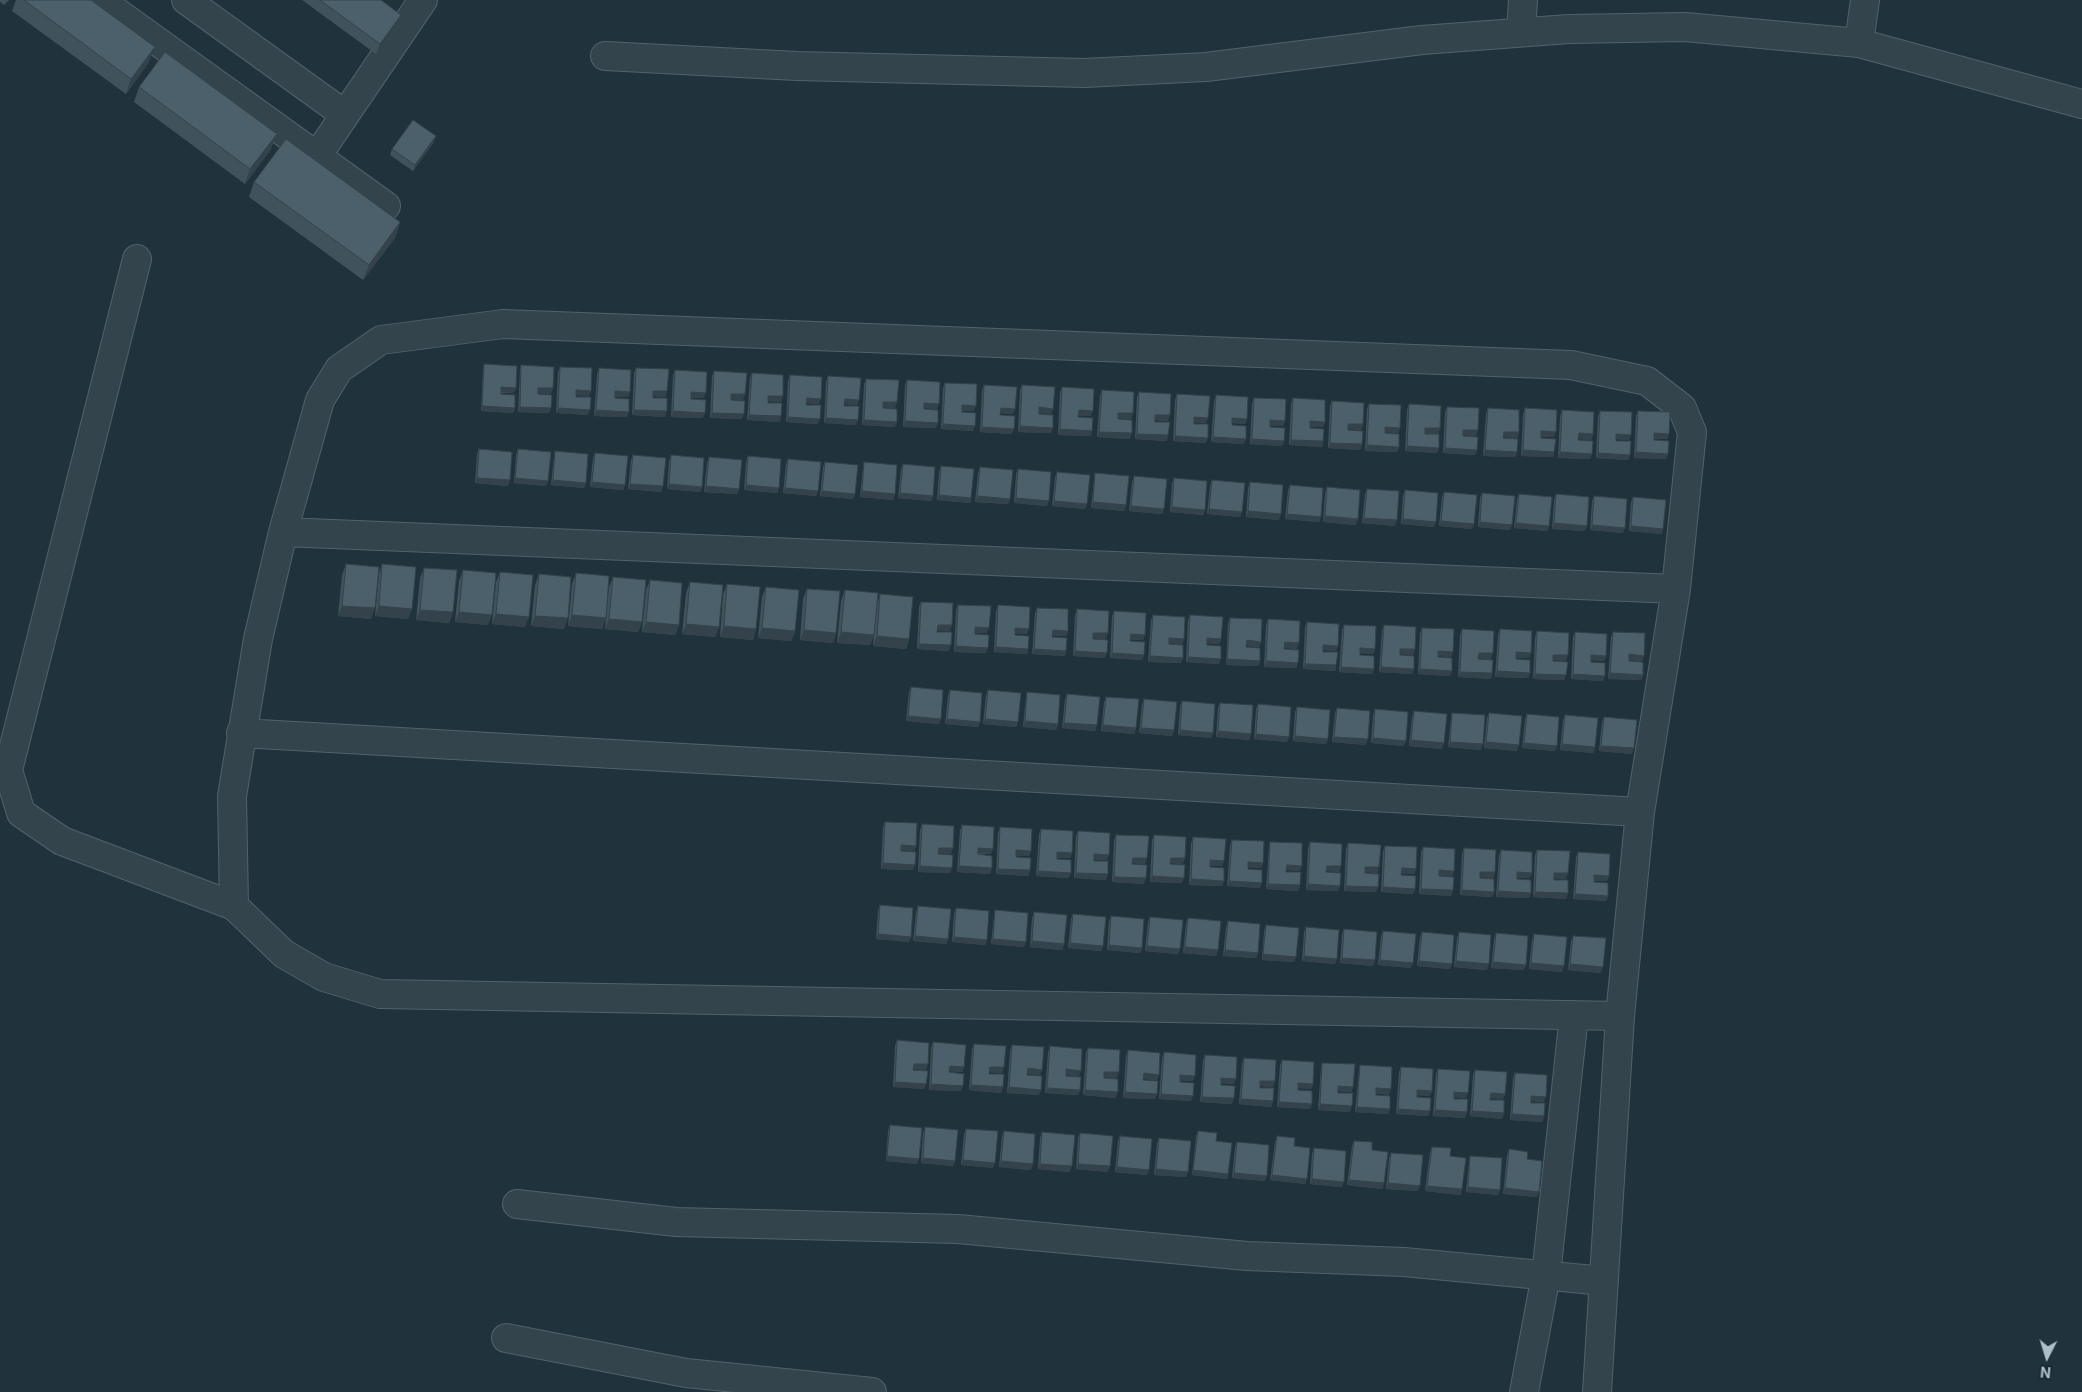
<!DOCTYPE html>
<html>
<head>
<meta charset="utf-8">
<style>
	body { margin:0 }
	#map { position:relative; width:2082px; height:1392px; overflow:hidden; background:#20333d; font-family:Inter,sans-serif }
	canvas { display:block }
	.north { position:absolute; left:2022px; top:1332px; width:50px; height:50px; -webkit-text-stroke:4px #192932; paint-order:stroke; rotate:185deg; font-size:14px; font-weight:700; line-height:20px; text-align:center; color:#afbfc9 }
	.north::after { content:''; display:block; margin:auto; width:18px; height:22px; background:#afbfc9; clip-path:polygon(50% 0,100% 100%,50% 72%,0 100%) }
</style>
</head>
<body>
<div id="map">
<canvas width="2082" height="1392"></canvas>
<div class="north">N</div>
</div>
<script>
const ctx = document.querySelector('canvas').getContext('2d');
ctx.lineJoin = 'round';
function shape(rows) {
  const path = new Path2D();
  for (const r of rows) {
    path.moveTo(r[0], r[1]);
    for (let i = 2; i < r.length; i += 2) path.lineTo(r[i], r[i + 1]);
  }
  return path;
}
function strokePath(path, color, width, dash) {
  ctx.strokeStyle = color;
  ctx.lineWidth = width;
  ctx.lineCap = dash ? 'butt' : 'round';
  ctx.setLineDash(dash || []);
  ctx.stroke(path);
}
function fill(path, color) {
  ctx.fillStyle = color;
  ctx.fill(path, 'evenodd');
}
const minor = shape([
	[100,0,386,206],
	[186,0,344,114],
	[1521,32,1523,0],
	[1859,43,1865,0],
	[605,56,797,66,1084,73,1206,67,1422,40,1569,29,1685,27,1859,43,2082,104],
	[317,156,423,0],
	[137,259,8,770,21,813,62,841,234,906],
	[283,532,1676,589],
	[241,733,1640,812],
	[517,1204,676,1222,958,1229,1247,1256,1404,1262,1604,1281],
	[506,1338,686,1373,872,1392],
	[1524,1392,1546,1275,1574,1015],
	[1597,1392,1620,1016,1640,812,1676,589,1692,432,1682,408,1647,381,1571,365,503,324,381,340,339,369,320,400,283,532,258,639,232,796,234,906,284,954,324,977,380,994,1620,1016]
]);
strokePath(minor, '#52626b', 30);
strokePath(minor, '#34444d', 28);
fill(shape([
	[0,0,9,0,4,5,0,2],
	[16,0,91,0,149,62,126,94,12,11],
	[302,0,381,0,397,26,376,54],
	[139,87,271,149,245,184,134,102],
	[434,142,413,171,390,155,392,149],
	[254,182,400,222,395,238,363,280,249,197],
	[484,364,514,393,501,393,501,394,515,408,513,413,481,411,483,369],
	[521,365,551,394,538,393,538,394,549,413,518,412,520,370],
	[560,367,589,396,576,395,576,397,588,415,556,413,558,372],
	[599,368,630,392,628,397,615,397,615,398,627,417,594,416,597,374],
	[636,368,667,391,665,397,653,396,653,398,665,417,632,415,634,373],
	[675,370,704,398,691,398,691,399,703,418,671,417,673,375],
	[714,371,743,400,731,399,731,400,742,419,710,418,712,376],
	[752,373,783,396,781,402,768,401,768,403,780,422,747,420,750,378],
	[790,375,819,404,806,403,806,405,818,424,786,422,788,381],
	[828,376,859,400,857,405,844,404,844,406,856,425,824,423,826,382],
	[866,379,895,408,883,407,895,427,862,425,864,384],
	[907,380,937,409,924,408,936,428,903,427,905,385],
	[945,383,974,411,962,411,962,412,973,431,941,429,943,388],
	[984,385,1013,414,1000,413,1000,415,1012,434,980,432,982,390],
	[1022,385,1053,409,1051,414,1039,413,1039,414,1051,433,1018,432,1020,390],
	[1062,387,1091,416,1078,416,1078,417,1091,436,1058,435,1060,392],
	[1102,390,1133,413,1131,419,1118,418,1118,419,1130,439,1097,437,1100,395],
	[1139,392,1168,421,1155,420,1155,422,1167,441,1135,439,1137,397],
	[1177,394,1206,423,1194,422,1194,424,1206,443,1173,441,1175,400],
	[1216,395,1247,419,1245,424,1232,423,1232,425,1244,444,1211,442,1214,401],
	[1254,398,1285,421,1283,426,1270,426,1270,427,1284,441,1282,446,1250,444,1252,403],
	[1293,398,1325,422,1323,427,1310,427,1310,428,1323,441,1322,447,1289,445,1291,404],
	[1332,401,1363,424,1361,430,1348,429,1348,430,1362,444,1360,450,1328,448,1330,406],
	[1369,404,1400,428,1398,433,1385,432,1385,433,1399,447,1397,452,1365,451,1367,409],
	[1409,404,1440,428,1438,434,1425,433,1425,434,1439,448,1437,453,1405,451,1407,410],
	[1447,407,1476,436,1463,435,1477,450,1475,455,1443,453,1445,412],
	[1488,408,1519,432,1517,438,1504,437,1503,438,1517,452,1515,457,1483,456,1486,414],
	[1525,408,1554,437,1541,437,1541,438,1554,452,1553,457,1521,456,1523,414],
	[1562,410,1593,434,1591,440,1578,439,1578,440,1592,454,1590,459,1558,458,1560,416],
	[1600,411,1629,440,1616,439,1616,441,1630,455,1628,460,1596,458,1598,416],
	[1638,411,1669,434,1667,439,1654,439,1654,440,1668,454,1666,459,1634,458,1636,416],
	[479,449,508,486,475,483,477,454],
	[518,449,546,486,514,483,516,455],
	[555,451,586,483,584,488,551,485,554,456],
	[595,453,625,485,623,490,590,487,593,458],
	[633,455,663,486,661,492,628,489,631,460],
	[671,455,702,487,700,492,667,489,669,461],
	[748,456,779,488,777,493,744,490,746,462],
	[709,457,739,489,737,494,704,492,707,463],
	[788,459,818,491,816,496,783,493,786,464],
	[825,462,855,494,853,499,820,496,823,467],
	[864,462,895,494,893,500,860,497,863,468],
	[903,464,933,496,931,501,898,498,901,469],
	[941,466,971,498,970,503,937,500,939,472],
	[980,467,1010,499,1008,504,975,502,978,473],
	[1018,469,1047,506,1014,503,1016,474],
	[1057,472,1087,504,1085,509,1052,506,1055,477],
	[1095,473,1126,505,1124,511,1091,508,1094,479],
	[1134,476,1164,509,1162,514,1129,511,1132,482],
	[1174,478,1205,510,1203,515,1170,512,1172,483],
	[1212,480,1242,512,1240,517,1207,514,1210,486],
	[1250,482,1279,520,1246,517,1248,488],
	[1290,485,1321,517,1319,522,1285,519,1288,490],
	[1327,487,1356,525,1323,522,1325,493],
	[1367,489,1395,526,1362,523,1365,494],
	[1405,490,1434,527,1401,524,1403,495],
	[1444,492,1472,529,1439,526,1442,497],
	[1482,493,1510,530,1478,527,1480,498],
	[1519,494,1549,526,1547,531,1514,528,1517,499],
	[1556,494,1585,531,1552,529,1554,500],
	[1594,496,1623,533,1590,530,1592,501],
	[1633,497,1662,534,1629,531,1631,502],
	[346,564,371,619,338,616,342,575],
	[382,564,412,609,408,619,375,616,379,574],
	[424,568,453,612,449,623,416,620,420,578],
	[463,570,488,625,455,622,459,581],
	[500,572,525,627,492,624,496,582],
	[576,573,606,618,602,629,568,626,572,584],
	[539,574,564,629,531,626,535,585],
	[613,577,642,622,638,632,605,629,609,587],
	[650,580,679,625,675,635,642,632,646,590],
	[690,582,719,627,715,637,682,634,686,593],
	[727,584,756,629,753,640,720,637,723,595],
	[766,587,795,631,791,641,758,638,762,597],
	[807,589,836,633,833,643,800,640,803,599],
	[845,590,877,604,880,594,909,639,906,649,873,646,874,635,870,645,837,643,841,601],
	[921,602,950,631,937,630,937,632,949,651,917,649,919,607],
	[958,605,987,633,975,633,975,634,986,653,954,652,956,610],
	[998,605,1027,634,1015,633,1015,635,1028,649,1027,654,994,652,996,611],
	[1037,608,1068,631,1066,636,1053,636,1052,637,1066,651,1065,656,1032,654,1035,613],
	[1077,609,1106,639,1093,638,1105,658,1073,656,1075,615],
	[1114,611,1145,635,1143,640,1130,640,1130,641,1144,655,1142,660,1110,658,1112,616],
	[1153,615,1184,639,1182,644,1169,643,1181,663,1148,662,1151,620],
	[1190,615,1221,639,1219,644,1207,643,1207,645,1219,664,1186,662,1188,620],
	[1230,618,1261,642,1259,647,1246,646,1246,647,1260,661,1258,666,1226,665,1228,623],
	[1268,619,1297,649,1285,648,1284,649,1298,663,1296,668,1264,667,1266,625],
	[1307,622,1338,646,1336,651,1323,650,1323,652,1336,665,1335,671,1303,669,1305,627],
	[1344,625,1375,649,1373,654,1360,653,1360,655,1374,669,1372,674,1339,672,1342,630],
	[1384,625,1415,649,1413,655,1400,654,1400,655,1414,669,1412,674,1379,672,1382,631],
	[1422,628,1453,652,1451,657,1438,656,1450,676,1418,674,1420,633],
	[1462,629,1491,659,1478,658,1478,659,1492,673,1491,679,1458,677,1460,635],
	[1500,629,1531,653,1529,658,1516,658,1516,659,1530,673,1528,678,1495,677,1498,635],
	[1537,631,1566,661,1553,660,1553,661,1566,675,1564,680,1533,679,1535,637],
	[1575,632,1606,656,1604,661,1591,660,1591,662,1605,676,1603,681,1571,679,1573,637],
	[1613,632,1644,656,1642,661,1629,660,1629,661,1643,675,1641,680,1608,679,1611,637],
	[911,687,941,719,939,724,906,721,909,692],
	[950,690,980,722,978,727,945,724,948,695],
	[988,690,1018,722,1016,727,983,724,986,695],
	[1027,692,1058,724,1056,730,1023,727,1026,697],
	[1067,694,1097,725,1095,731,1062,728,1065,699],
	[1106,697,1136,728,1134,734,1101,731,1104,702],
	[1144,699,1174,730,1172,736,1139,733,1142,704],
	[1182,701,1213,733,1211,738,1178,735,1180,706],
	[1220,703,1251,734,1249,740,1216,737,1218,708],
	[1258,704,1287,742,1254,739,1256,709],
	[1297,707,1326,744,1293,741,1295,712],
	[1337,708,1366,745,1332,742,1335,713],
	[1375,709,1404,746,1371,743,1373,715],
	[1414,711,1442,749,1409,746,1412,717],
	[1452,713,1481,750,1448,747,1451,718],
	[1489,713,1517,751,1484,748,1487,718],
	[1527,714,1555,751,1522,748,1525,719],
	[1565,715,1595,747,1593,753,1560,750,1563,720],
	[1604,717,1632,754,1599,751,1602,722],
	[885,822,916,846,914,851,901,850,913,870,881,869,883,827],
	[922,824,951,854,938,853,938,854,950,873,918,872,920,830],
	[962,825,991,854,978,854,990,874,957,872,960,830],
	[1000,827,1031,851,1029,856,1016,856,1030,870,1028,876,996,874,998,833],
	[1041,829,1072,853,1070,858,1057,858,1057,859,1069,878,1036,876,1039,834],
	[1078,831,1107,860,1094,860,1094,861,1106,880,1074,878,1076,836],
	[1116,835,1147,858,1145,864,1132,863,1132,864,1144,884,1112,882,1114,840],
	[1154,835,1183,864,1170,863,1170,864,1182,883,1150,882,1152,840],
	[1193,837,1222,866,1210,866,1210,867,1224,881,1222,886,1189,885,1191,843],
	[1232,840,1263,863,1261,868,1248,867,1248,869,1260,888,1227,886,1230,845],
	[1270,842,1300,871,1287,870,1286,872,1300,885,1298,891,1266,889,1269,847],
	[1310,842,1341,866,1339,872,1326,871,1326,872,1340,886,1338,891,1306,890,1308,848],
	[1348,843,1378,873,1365,872,1365,873,1378,887,1376,892,1344,891,1346,849],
	[1385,846,1416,869,1414,874,1401,873,1401,875,1415,889,1413,894,1381,892,1383,851],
	[1423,847,1454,871,1452,876,1439,876,1453,890,1451,896,1419,894,1421,852],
	[1464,848,1495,872,1493,878,1480,877,1480,878,1494,892,1492,897,1460,895,1462,854],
	[1501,850,1530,878,1517,878,1517,879,1531,893,1529,898,1496,897,1499,855],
	[1537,850,1566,879,1554,878,1554,880,1568,893,1566,899,1533,897,1535,855],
	[1578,852,1609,876,1607,881,1594,881,1594,882,1608,896,1606,901,1573,899,1576,857],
	[880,905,911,937,909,942,876,939,878,911],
	[918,906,948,939,946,944,913,941,916,912],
	[956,908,987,940,985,945,952,942,954,913],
	[995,910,1024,947,991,944,994,916],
	[1034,912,1064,944,1062,950,1030,947,1032,918],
	[1073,914,1103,946,1101,951,1068,948,1071,919],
	[1111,916,1142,948,1140,953,1107,950,1109,921],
	[1150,917,1180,949,1178,954,1145,951,1148,922],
	[1188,918,1218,950,1216,956,1183,953,1186,924],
	[1228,921,1258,953,1256,958,1223,956,1226,927],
	[1266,925,1294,962,1262,960,1264,931],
	[1306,927,1335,964,1302,961,1304,932],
	[1344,929,1373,966,1340,963,1342,934],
	[1383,931,1411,968,1378,965,1381,936],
	[1422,932,1450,969,1417,966,1420,937],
	[1459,932,1487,970,1454,967,1457,938],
	[1496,933,1524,970,1491,968,1494,939],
	[1534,934,1562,972,1529,969,1532,940],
	[1573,936,1601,973,1568,970,1571,941],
	[897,1040,926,1070,913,1069,913,1070,924,1089,893,1087,895,1046],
	[933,1042,964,1067,962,1072,949,1071,949,1072,961,1091,929,1090,931,1048],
	[974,1044,1002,1073,989,1072,989,1074,1003,1087,1001,1093,969,1090,972,1049],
	[1012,1045,1042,1070,1040,1075,1027,1074,1027,1075,1039,1095,1007,1093,1010,1051],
	[1050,1046,1079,1076,1066,1075,1066,1076,1080,1090,1078,1095,1045,1093,1048,1052],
	[1088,1048,1117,1078,1104,1077,1116,1098,1083,1095,1086,1053],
	[1128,1050,1157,1080,1144,1079,1143,1080,1155,1099,1123,1098,1126,1056],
	[1164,1052,1193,1081,1180,1081,1180,1082,1191,1101,1159,1099,1162,1058],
	[1205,1055,1234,1084,1221,1083,1221,1085,1232,1104,1200,1102,1203,1060],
	[1244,1058,1273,1087,1260,1086,1260,1088,1273,1101,1271,1107,1239,1104,1242,1063],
	[1282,1060,1313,1084,1311,1089,1298,1088,1298,1090,1310,1109,1277,1107,1280,1065],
	[1322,1063,1353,1087,1351,1092,1338,1091,1338,1093,1350,1112,1318,1110,1321,1068],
	[1360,1065,1389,1095,1376,1093,1376,1095,1390,1109,1388,1114,1355,1112,1359,1070],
	[1401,1067,1432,1091,1430,1096,1417,1095,1417,1097,1430,1111,1428,1116,1396,1114,1399,1072],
	[1438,1069,1466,1098,1454,1097,1454,1099,1467,1112,1465,1118,1433,1116,1436,1074],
	[1475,1070,1505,1094,1503,1099,1490,1098,1490,1100,1504,1113,1502,1119,1470,1116,1473,1075],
	[1515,1073,1544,1102,1531,1101,1531,1103,1544,1116,1542,1122,1510,1120,1513,1078],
	[890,1125,917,1164,886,1161,888,1131],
	[925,1127,955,1161,953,1166,921,1163,923,1133],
	[966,1129,993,1168,961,1165,964,1134],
	[1004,1131,1031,1170,999,1167,1002,1136],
	[1198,1131,1216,1141,1228,1174,1227,1179,1192,1175,1196,1136],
	[1042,1132,1070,1172,1038,1169,1040,1138],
	[1080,1133,1108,1172,1076,1169,1078,1138],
	[1120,1136,1147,1175,1115,1172,1118,1141],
	[1277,1136,1307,1179,1305,1184,1270,1180,1275,1142],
	[1159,1138,1186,1177,1154,1175,1157,1143],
	[1354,1141,1384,1183,1382,1189,1347,1185,1352,1146],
	[1237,1142,1265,1181,1232,1178,1235,1147],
	[1432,1147,1450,1156,1461,1195,1425,1191,1430,1152],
	[1314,1148,1342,1187,1310,1184,1312,1154],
	[1509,1149,1537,1197,1503,1194,1507,1155],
	[1391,1153,1418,1191,1386,1189,1389,1158],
	[1470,1156,1498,1195,1466,1192,1469,1161]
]), '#40535c');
fill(shape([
	[401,15,397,26,376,54,380,44],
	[155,47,149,62,126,94,131,79],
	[277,134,271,149,245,184,250,169],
	[436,136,434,142,413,171,415,165],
	[400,222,395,238,363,280,369,265],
	[501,387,516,388,514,393,499,392],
	[538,388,553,388,551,394,536,393],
	[576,390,591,391,589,396,574,395],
	[615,391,630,392,628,397,613,397],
	[653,391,667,391,665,397,651,396],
	[691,392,706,393,704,398,690,398],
	[731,394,745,394,743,400,729,399],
	[768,396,783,396,781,402,766,401],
	[807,398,821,399,819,404,805,403],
	[845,399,859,400,857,405,843,404],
	[883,402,897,402,895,408,881,407],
	[924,403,939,404,937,409,922,408],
	[962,405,976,406,974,411,960,411],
	[482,406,515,408,513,413,481,411],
	[520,407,551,408,549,413,518,412],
	[1039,407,1053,409,1051,414,1037,413],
	[558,408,590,410,588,415,556,413],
	[1001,408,1015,409,1013,414,999,413],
	[596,410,629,412,627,417,594,416],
	[634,410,667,411,665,417,632,415],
	[1079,410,1093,411,1091,416,1077,416],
	[673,411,705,413,703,418,671,417],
	[712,413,744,414,742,419,710,418],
	[1118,413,1133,413,1131,419,1116,418],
	[749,415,781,416,780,422,747,420],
	[1155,415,1170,415,1168,421,1153,420],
	[788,417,820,419,818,424,786,422],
	[1194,417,1208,418,1206,423,1192,422],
	[826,418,858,420,856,425,824,423],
	[1232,418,1247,419,1245,424,1230,423],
	[864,420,897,422,895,427,862,425],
	[1270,420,1285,421,1283,426,1268,426],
	[905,421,938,423,936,428,903,427],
	[1310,421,1325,422,1323,427,1308,427],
	[943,424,975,426,973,431,941,429],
	[1348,424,1363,424,1361,430,1346,429],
	[1020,426,1053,428,1051,433,1018,432],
	[982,427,1014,429,1012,434,980,432],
	[1385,427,1400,428,1398,433,1383,432],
	[1425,428,1440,428,1438,434,1423,433],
	[1060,429,1092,431,1091,436,1058,435],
	[1463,430,1478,430,1476,436,1461,435],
	[1541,431,1556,432,1554,437,1539,437],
	[1099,432,1132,433,1130,439,1097,437],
	[1504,432,1519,432,1517,438,1502,437],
	[1579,433,1593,434,1591,440,1577,439],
	[1654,433,1669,434,1667,439,1652,439],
	[1137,434,1168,435,1167,441,1135,439],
	[1616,434,1631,435,1629,440,1614,439],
	[1175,436,1208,438,1206,443,1173,441],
	[1213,437,1246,439,1244,444,1211,442],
	[1252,439,1284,441,1282,446,1250,444],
	[1291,440,1323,441,1322,447,1289,445],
	[1330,443,1362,444,1360,450,1328,448],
	[1367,445,1399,447,1397,452,1365,451],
	[1407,446,1439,448,1437,453,1405,451],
	[1445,448,1477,450,1475,455,1443,453],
	[1485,450,1517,452,1515,457,1483,456],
	[1523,450,1554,452,1553,457,1521,456],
	[1560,452,1592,454,1590,459,1558,458],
	[1636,452,1668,454,1666,459,1634,458],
	[1598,453,1630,455,1628,460,1596,458],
	[477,478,510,480,508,486,475,483],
	[515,478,548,481,546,486,514,483],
	[553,480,586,483,584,488,551,485],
	[592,482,625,485,623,490,590,487],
	[630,484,663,486,661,492,628,489],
	[669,484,702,487,700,492,667,489],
	[746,485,779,488,777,493,744,490],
	[706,486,739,489,737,494,704,492],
	[785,488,818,491,816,496,783,493],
	[822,491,855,494,853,499,820,496],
	[862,491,895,494,893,500,860,497],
	[900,493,933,496,931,501,898,498],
	[939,495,971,498,970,503,937,500],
	[977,496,1010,499,1008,504,975,502],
	[1016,498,1049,501,1047,506,1014,503],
	[1054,501,1087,504,1085,509,1052,506],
	[1093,502,1126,505,1124,511,1091,508],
	[1131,506,1164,509,1162,514,1129,511],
	[1172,507,1205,510,1203,515,1170,512],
	[1209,509,1242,512,1240,517,1207,514],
	[1248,511,1281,514,1279,520,1246,517],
	[1287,514,1321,517,1319,522,1285,519],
	[1325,516,1358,519,1356,525,1323,522],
	[1364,518,1397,520,1395,526,1362,523],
	[1403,519,1436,522,1434,527,1401,524],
	[1441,521,1474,524,1472,529,1439,526],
	[1480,522,1512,525,1510,530,1478,527],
	[1516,523,1549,526,1547,531,1514,528],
	[1554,523,1587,526,1585,531,1552,529],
	[1592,525,1625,528,1623,533,1590,530],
	[1631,526,1663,529,1662,534,1629,531],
	[342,606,375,608,371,619,338,616],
	[379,606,412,609,408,619,375,616],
	[420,610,453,612,449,623,416,620],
	[459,612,492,615,488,625,455,622],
	[496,614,529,617,525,627,492,624],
	[572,615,606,618,602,629,568,626],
	[535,616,568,618,564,629,531,626],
	[609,619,642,622,638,632,605,629],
	[646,622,679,625,675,635,642,632],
	[686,624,719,627,715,637,682,634],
	[938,625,952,625,950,631,936,630],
	[724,626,756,629,753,640,720,637],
	[975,627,989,628,987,633,973,633],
	[762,628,795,631,791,641,758,638],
	[1015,628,1029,629,1027,634,1013,633],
	[804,630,836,633,833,643,800,640],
	[1053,630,1068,631,1066,636,1051,636],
	[841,632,874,635,870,645,837,643],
	[1093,633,1108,633,1106,639,1091,638],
	[1131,634,1145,635,1143,640,1129,640],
	[877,636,909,639,906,649,873,646],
	[1169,638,1184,639,1182,644,1167,643],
	[1207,638,1221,639,1219,644,1205,643],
	[1247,640,1261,642,1259,647,1245,646],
	[1285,642,1299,643,1297,649,1283,648],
	[919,644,951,645,949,651,917,649],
	[1323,645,1338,646,1336,651,1321,650],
	[956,646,988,648,986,653,954,652],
	[996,647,1028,649,1027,654,994,652],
	[1360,648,1375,649,1373,654,1358,653],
	[1034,649,1066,651,1065,656,1032,654],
	[1400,649,1415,649,1413,655,1398,654],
	[1075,651,1107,653,1105,658,1073,656],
	[1438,651,1453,652,1451,657,1436,656],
	[1516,652,1531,653,1529,658,1514,658],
	[1112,653,1144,655,1142,660,1110,658],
	[1479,653,1493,653,1491,659,1477,658],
	[1629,654,1644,656,1642,661,1628,660],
	[1553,655,1568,655,1566,661,1551,660],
	[1591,655,1606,656,1604,661,1589,660],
	[1150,656,1183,658,1181,663,1148,662],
	[1188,657,1221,659,1219,664,1186,662],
	[1227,659,1260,661,1258,666,1226,665],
	[1266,661,1298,663,1296,668,1264,667],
	[1305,664,1336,665,1335,671,1303,669],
	[1341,667,1374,669,1372,674,1339,672],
	[1381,667,1414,669,1412,674,1379,672],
	[1420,669,1452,671,1450,676,1418,674],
	[1497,671,1530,673,1528,678,1495,677],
	[1460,672,1492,673,1491,679,1458,677],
	[1610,673,1643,675,1641,680,1608,679],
	[1535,674,1566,675,1564,680,1533,679],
	[1573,674,1605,676,1603,681,1571,679],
	[908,716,941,719,939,724,906,721],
	[947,719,980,722,978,727,945,724],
	[985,719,1018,722,1016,727,983,724],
	[1025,721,1058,724,1056,730,1023,727],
	[1064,723,1097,725,1095,731,1062,728],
	[1103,725,1136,728,1134,734,1101,731],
	[1141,728,1174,730,1172,736,1139,733],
	[1180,730,1213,733,1211,738,1178,735],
	[1218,731,1251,734,1249,740,1216,737],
	[1256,734,1289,737,1287,742,1254,739],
	[1295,736,1328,739,1326,744,1293,741],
	[1334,737,1368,739,1366,745,1332,742],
	[1373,738,1406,741,1404,746,1371,743],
	[1411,740,1444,743,1442,749,1409,746],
	[1450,742,1483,744,1481,750,1448,747],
	[1486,742,1519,745,1517,751,1484,748],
	[1524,743,1557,746,1555,751,1522,748],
	[1562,744,1595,747,1593,753,1560,750],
	[1601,746,1634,748,1632,754,1599,751],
	[901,845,916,846,914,851,899,850],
	[939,848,953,848,951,854,937,853],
	[978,848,993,849,991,854,977,853],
	[1016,850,1031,851,1029,856,1014,856],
	[1057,852,1072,853,1070,858,1055,858],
	[1094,854,1109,855,1107,860,1092,860],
	[1133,858,1147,858,1145,864,1131,863],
	[1171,858,1185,858,1183,864,1169,863],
	[1210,860,1224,861,1222,866,1208,866],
	[1248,862,1263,863,1261,868,1246,867],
	[883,863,915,865,913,870,881,869],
	[1287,865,1302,866,1300,871,1285,870],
	[920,866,952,868,950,873,918,872],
	[959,866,992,868,990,874,957,872],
	[1327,866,1341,866,1339,872,1325,871],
	[1365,867,1379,867,1378,873,1363,872],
	[1402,868,1416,869,1414,874,1400,873],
	[998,869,1030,870,1028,876,996,874],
	[1439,870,1454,871,1452,876,1437,876],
	[1038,871,1071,873,1069,878,1036,876],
	[1480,872,1495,872,1493,878,1478,877],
	[1517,872,1532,873,1530,878,1515,878],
	[1076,873,1108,874,1106,880,1074,878],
	[1554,873,1568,873,1566,879,1552,878],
	[1594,875,1609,876,1607,881,1592,881],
	[1152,876,1184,878,1182,883,1150,882],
	[1114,877,1146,878,1144,884,1112,882],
	[1191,879,1224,881,1222,886,1189,885],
	[1229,881,1262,883,1260,888,1227,886],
	[1268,884,1300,885,1298,891,1266,889],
	[1308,884,1340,886,1338,891,1306,890],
	[1346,886,1378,887,1376,892,1344,891],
	[1383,887,1415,889,1413,894,1381,892],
	[1421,889,1453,890,1451,896,1419,894],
	[1462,890,1494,892,1492,897,1460,895],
	[1498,891,1531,893,1529,898,1496,897],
	[1535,892,1568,893,1566,899,1533,897],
	[1575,894,1608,896,1606,901,1573,899],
	[878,934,911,937,909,942,876,939],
	[915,936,948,939,946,944,913,941],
	[954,937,987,940,985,945,952,942],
	[993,939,1026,942,1024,947,991,944],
	[1032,941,1064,944,1062,950,1030,947],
	[1070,943,1103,946,1101,951,1068,948],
	[1109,945,1142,948,1140,953,1107,950],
	[1147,946,1180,949,1178,954,1145,951],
	[1185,947,1218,950,1216,956,1183,953],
	[1225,950,1258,953,1256,958,1223,956],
	[1263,954,1296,957,1294,962,1262,960],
	[1304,956,1337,959,1335,964,1302,961],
	[1342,958,1375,960,1373,966,1340,963],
	[1380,960,1413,963,1411,968,1378,965],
	[1419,961,1452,964,1450,969,1417,966],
	[1456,961,1489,964,1487,970,1454,967],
	[1493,962,1526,965,1524,970,1491,968],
	[1531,963,1564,966,1562,972,1529,969],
	[1570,964,1603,967,1601,973,1568,970],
	[914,1064,928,1064,926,1070,912,1069],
	[950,1066,964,1067,962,1072,948,1071],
	[990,1067,1004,1067,1002,1073,988,1072],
	[1028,1068,1042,1070,1040,1075,1026,1074],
	[1066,1069,1081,1071,1079,1076,1064,1075],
	[1104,1072,1119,1072,1117,1078,1102,1077],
	[1144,1073,1159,1075,1157,1080,1142,1079],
	[1180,1075,1195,1076,1193,1081,1178,1081],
	[1221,1078,1236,1079,1234,1084,1219,1083],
	[1260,1081,1275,1081,1273,1087,1258,1086],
	[895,1082,926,1084,924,1089,893,1087],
	[1298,1083,1313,1084,1311,1089,1296,1088],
	[931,1084,963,1086,961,1091,929,1090],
	[971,1085,1003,1087,1001,1093,969,1090],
	[1338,1086,1353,1087,1351,1092,1336,1091],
	[1009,1087,1041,1090,1039,1095,1007,1093],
	[1047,1088,1080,1090,1078,1095,1045,1093],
	[1376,1088,1391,1089,1389,1095,1374,1093],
	[1085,1090,1118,1092,1116,1098,1083,1095],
	[1417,1090,1432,1091,1430,1096,1415,1095],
	[1125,1092,1157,1094,1155,1099,1123,1098],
	[1454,1092,1468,1093,1466,1098,1452,1097],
	[1491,1093,1505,1094,1503,1099,1489,1098],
	[1161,1094,1193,1096,1191,1101,1159,1099],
	[1531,1096,1546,1097,1544,1102,1529,1101],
	[1202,1097,1234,1098,1232,1104,1200,1102],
	[1241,1099,1273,1101,1271,1107,1239,1104],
	[1279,1102,1312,1104,1310,1109,1277,1107],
	[1320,1104,1352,1106,1350,1112,1318,1110],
	[1357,1107,1390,1109,1388,1114,1355,1112],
	[1398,1109,1430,1111,1428,1116,1396,1114],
	[1435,1110,1467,1112,1465,1118,1433,1116],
	[1472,1111,1504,1113,1502,1119,1470,1116],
	[1512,1114,1544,1116,1542,1122,1510,1120],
	[887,1156,919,1159,917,1164,886,1161],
	[923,1158,955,1161,953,1166,921,1163],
	[963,1160,995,1163,993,1168,961,1165],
	[1001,1161,1033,1164,1031,1170,999,1167],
	[1040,1164,1072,1166,1070,1172,1038,1169],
	[1078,1164,1110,1166,1108,1172,1076,1169],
	[1117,1167,1149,1170,1147,1175,1115,1172],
	[1156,1169,1188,1172,1186,1177,1154,1175],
	[1193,1170,1228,1174,1227,1179,1192,1175],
	[1234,1173,1267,1176,1265,1181,1232,1178],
	[1272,1175,1307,1179,1305,1184,1270,1180],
	[1312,1179,1344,1182,1342,1187,1310,1184],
	[1349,1180,1384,1183,1382,1189,1347,1185],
	[1388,1183,1420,1186,1418,1191,1386,1189],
	[1427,1186,1462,1189,1461,1195,1425,1191],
	[1468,1187,1500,1190,1498,1195,1466,1192],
	[1505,1188,1539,1192,1537,1197,1503,1194]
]), '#34434b');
const building = shape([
	[24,0,91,0,155,47,131,79,24,0],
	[320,0,381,0,401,15,380,44,320,0],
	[165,52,277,134,250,169,139,87,165,52],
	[413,120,436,136,415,165,392,149,413,120],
	[286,139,400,222,369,265,254,182,286,139],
	[484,364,517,366,516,388,501,387,501,394,515,395,515,408,482,406,484,364],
	[521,365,554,367,553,388,538,388,538,394,552,395,551,408,520,407,521,365],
	[560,367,592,368,591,391,576,390,576,397,591,397,590,410,558,408,560,367],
	[599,368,631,370,630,392,615,391,615,398,629,399,629,412,596,410,599,368],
	[636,368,669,369,667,391,653,391,653,398,667,398,667,411,634,410,636,368],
	[675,370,707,372,706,393,691,392,691,399,706,400,705,413,673,411,675,370],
	[714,371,747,373,745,394,731,394,731,400,745,401,744,414,712,413,714,371],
	[752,373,783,375,783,396,768,396,768,403,782,403,781,416,749,415,752,373],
	[790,375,822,377,821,399,807,398,806,405,821,405,820,419,788,417,790,375],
	[828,376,861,378,859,400,845,399,844,406,859,406,858,420,826,418,828,376],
	[866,379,899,380,897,402,883,402,883,408,897,409,897,422,864,420,866,379],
	[907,380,940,382,939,404,924,403,924,409,938,410,938,423,905,421,907,380],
	[945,383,977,384,976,406,962,405,962,412,976,413,975,426,943,424,945,383],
	[984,385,1017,387,1015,409,1001,408,1000,415,1015,416,1014,429,982,427,984,385],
	[1022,385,1055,387,1053,409,1039,407,1039,414,1053,415,1053,428,1020,426,1022,385],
	[1062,387,1094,389,1093,411,1079,410,1078,417,1093,418,1092,431,1060,429,1062,387],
	[1102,390,1134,392,1133,413,1118,413,1118,419,1132,420,1132,433,1099,432,1102,390],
	[1139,392,1171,394,1170,415,1155,415,1155,422,1170,422,1168,435,1137,434,1139,392],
	[1177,394,1210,396,1208,418,1194,417,1194,424,1208,424,1208,438,1175,436,1177,394],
	[1216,395,1248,397,1247,419,1232,418,1232,425,1246,426,1246,439,1213,437,1216,395],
	[1254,398,1286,399,1285,421,1270,420,1270,427,1285,428,1284,441,1252,439,1254,398],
	[1293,398,1325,400,1325,422,1310,421,1310,428,1324,429,1323,441,1291,440,1293,398],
	[1332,401,1364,403,1363,424,1348,424,1348,430,1363,431,1362,444,1330,443,1332,401],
	[1369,404,1401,405,1400,428,1385,427,1385,433,1399,434,1399,447,1367,445,1369,404],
	[1409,404,1441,406,1440,428,1425,428,1425,434,1439,434,1439,448,1407,446,1409,404],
	[1447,407,1479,408,1478,430,1463,430,1463,436,1478,437,1477,450,1445,448,1447,407],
	[1488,408,1519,410,1519,432,1504,432,1503,438,1518,439,1517,452,1485,450,1488,408],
	[1525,408,1557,410,1556,432,1541,431,1541,438,1556,439,1554,452,1523,450,1525,408],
	[1562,410,1594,412,1593,434,1579,433,1578,440,1593,441,1592,454,1560,452,1562,410],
	[1600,411,1632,412,1631,435,1616,434,1616,441,1631,441,1630,455,1598,453,1600,411],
	[1638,411,1670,412,1669,434,1654,433,1654,440,1669,441,1668,454,1636,452,1638,411],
	[479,449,512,452,510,480,477,478,479,449],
	[518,449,551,452,548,481,515,478,518,449],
	[555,451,588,454,586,483,553,480,555,451],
	[595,453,628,456,625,485,592,482,595,453],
	[633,455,666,458,663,486,630,484,633,455],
	[671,455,704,458,702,487,669,484,671,455],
	[748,456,781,459,779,488,746,485,748,456],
	[709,457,742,460,739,489,706,486,709,457],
	[788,459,821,462,818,491,785,488,788,459],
	[825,462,858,465,855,494,822,491,825,462],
	[864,462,897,465,895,494,862,491,864,462],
	[903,464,935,467,933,496,900,493,903,464],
	[941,466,974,469,971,498,939,495,941,466],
	[980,467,1013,470,1010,499,977,496,980,467],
	[1018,469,1051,472,1049,501,1016,498,1018,469],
	[1057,472,1090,475,1087,504,1054,501,1057,472],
	[1095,473,1129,476,1126,505,1093,502,1095,473],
	[1134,476,1167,479,1164,509,1131,506,1134,476],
	[1174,478,1207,481,1205,510,1172,507,1174,478],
	[1212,480,1245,483,1242,512,1209,509,1212,480],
	[1250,482,1283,485,1281,514,1248,511,1250,482],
	[1290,485,1323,488,1321,517,1287,514,1290,485],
	[1327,487,1360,490,1358,519,1325,516,1327,487],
	[1367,489,1399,491,1397,520,1364,518,1367,489],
	[1405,490,1438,493,1436,522,1403,519,1405,490],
	[1444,492,1477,495,1474,524,1441,521,1444,492],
	[1482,493,1515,496,1512,525,1480,522,1482,493],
	[1519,494,1552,497,1549,526,1516,523,1519,494],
	[1556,494,1589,497,1587,526,1554,523,1556,494],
	[1594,496,1627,499,1625,528,1592,525,1594,496],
	[1633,497,1666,500,1663,529,1631,526,1633,497],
	[346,564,379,567,375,608,342,606,346,564],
	[382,564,416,567,412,609,379,606,382,564],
	[424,568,457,570,453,612,420,610,424,568],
	[463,570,496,573,492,615,459,612,463,570],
	[500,572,533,575,529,617,496,614,500,572],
	[576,573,609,576,606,618,572,615,576,573],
	[539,574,571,577,568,618,535,616,539,574],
	[613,577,646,580,642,622,609,619,613,577],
	[650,580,682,583,679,625,646,622,650,580],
	[690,582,723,585,719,627,686,624,690,582],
	[727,584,760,587,756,629,724,626,727,584],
	[766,587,799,590,795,631,762,628,766,587],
	[807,589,840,591,836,633,804,630,807,589],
	[845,590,878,593,874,635,841,632,845,590],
	[880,594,913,597,909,639,877,636,880,594],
	[921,602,953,603,952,625,938,625,937,632,952,632,951,645,919,644,921,602],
	[958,605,991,606,989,628,975,627,975,634,989,635,988,648,956,646,958,605],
	[998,605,1030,607,1029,629,1015,628,1015,635,1029,636,1028,649,996,647,998,605],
	[1037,608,1068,609,1068,631,1053,630,1052,637,1067,638,1066,651,1034,649,1037,608],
	[1077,609,1109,611,1108,633,1093,633,1093,639,1108,640,1107,653,1075,651,1077,609],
	[1114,611,1146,613,1145,635,1131,634,1130,641,1145,642,1144,655,1112,653,1114,611],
	[1153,615,1185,617,1184,639,1169,638,1169,644,1183,645,1183,658,1150,656,1153,615],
	[1190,615,1223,617,1221,639,1207,638,1207,645,1221,646,1221,659,1188,657,1190,615],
	[1230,618,1262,619,1261,642,1247,640,1246,647,1260,648,1260,661,1227,659,1230,618],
	[1268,619,1300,621,1299,643,1285,642,1284,649,1299,650,1298,663,1266,661,1268,619],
	[1307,622,1339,624,1338,646,1323,645,1323,652,1338,652,1336,665,1305,664,1307,622],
	[1344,625,1376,626,1375,649,1360,648,1360,655,1374,656,1374,669,1341,667,1344,625],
	[1384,625,1416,627,1415,649,1400,649,1400,655,1414,656,1414,669,1381,667,1384,625],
	[1422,628,1454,629,1453,652,1438,651,1438,657,1452,658,1452,671,1420,669,1422,628],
	[1462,629,1494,631,1493,653,1479,653,1478,659,1493,660,1492,673,1460,672,1462,629],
	[1500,629,1532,631,1531,653,1516,652,1516,659,1530,660,1530,673,1497,671,1500,629],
	[1537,631,1569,633,1568,655,1553,655,1553,661,1568,662,1566,675,1535,674,1537,631],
	[1575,632,1607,634,1606,656,1591,655,1591,662,1605,663,1605,676,1573,674,1575,632],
	[1613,632,1645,633,1644,656,1629,654,1629,661,1643,662,1643,675,1610,673,1613,632],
	[911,687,943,690,941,719,908,716,911,687],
	[950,690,982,693,980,722,947,719,950,690],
	[988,690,1021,693,1018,722,985,719,988,690],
	[1027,692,1060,695,1058,724,1025,721,1027,692],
	[1067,694,1100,697,1097,725,1064,723,1067,694],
	[1106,697,1139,699,1136,728,1103,725,1106,697],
	[1144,699,1177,702,1174,730,1141,728,1144,699],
	[1182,701,1215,704,1213,733,1180,730,1182,701],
	[1220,703,1253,705,1251,734,1218,731,1220,703],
	[1258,704,1291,707,1289,737,1256,734,1258,704],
	[1297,707,1330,710,1328,739,1295,736,1297,707],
	[1337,708,1370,711,1368,739,1334,737,1337,708],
	[1375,709,1408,712,1406,741,1373,738,1375,709],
	[1414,711,1447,714,1444,743,1411,740,1414,711],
	[1452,713,1485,715,1483,744,1450,742,1452,713],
	[1489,713,1522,716,1519,745,1486,742,1489,713],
	[1527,714,1559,717,1557,746,1524,743,1527,714],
	[1565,715,1598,718,1595,747,1562,744,1565,715],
	[1604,717,1637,720,1634,748,1601,746,1604,717],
	[885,822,917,823,916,846,901,845,901,851,916,852,915,865,883,863,885,822],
	[922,824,954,826,953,848,939,848,938,854,953,855,952,868,920,866,922,824],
	[962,825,994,827,993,849,978,848,978,854,992,856,992,868,959,866,962,825],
	[1000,827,1032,829,1031,851,1016,850,1016,857,1031,858,1030,870,998,869,1000,827],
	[1041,829,1073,831,1072,853,1057,852,1057,859,1071,860,1071,873,1038,871,1041,829],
	[1078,831,1110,833,1109,855,1094,854,1094,861,1108,861,1108,874,1076,873,1078,831],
	[1116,835,1149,836,1147,858,1133,858,1132,864,1147,865,1146,878,1114,877,1116,835],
	[1154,835,1186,837,1185,858,1171,858,1170,864,1185,865,1184,878,1152,876,1154,835],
	[1193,837,1226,839,1224,861,1210,860,1210,867,1224,868,1224,881,1191,879,1193,837],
	[1232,840,1264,841,1263,863,1248,862,1248,869,1262,870,1262,883,1229,881,1232,840],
	[1270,842,1302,843,1302,866,1287,865,1286,872,1301,872,1300,885,1268,884,1270,842],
	[1310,842,1342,844,1341,866,1327,866,1326,872,1341,873,1340,886,1308,884,1310,842],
	[1348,843,1381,845,1379,867,1365,867,1365,873,1379,874,1378,887,1346,886,1348,843],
	[1385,846,1417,847,1416,869,1402,868,1401,875,1416,876,1415,889,1383,887,1385,846],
	[1423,847,1455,849,1454,871,1439,870,1439,876,1454,877,1453,890,1421,889,1423,847],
	[1464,848,1496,850,1495,872,1480,872,1480,878,1494,879,1494,892,1462,890,1464,848],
	[1501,850,1532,852,1532,873,1517,872,1517,879,1531,880,1531,893,1498,891,1501,850],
	[1537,850,1570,851,1568,873,1554,873,1554,880,1568,880,1568,893,1535,892,1537,850],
	[1578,852,1610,854,1609,876,1594,875,1594,882,1608,883,1608,896,1575,894,1578,852],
	[880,905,913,908,911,937,878,934,880,905],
	[918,906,951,909,948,939,915,936,918,906],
	[956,908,989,911,987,940,954,937,956,908],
	[995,910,1028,913,1026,942,993,939,995,910],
	[1034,912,1067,915,1064,944,1032,941,1034,912],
	[1073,914,1106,917,1103,946,1070,943,1073,914],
	[1111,916,1144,919,1142,948,1109,945,1111,916],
	[1150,917,1183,920,1180,949,1147,946,1150,917],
	[1188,918,1221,921,1218,950,1185,947,1188,918],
	[1228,921,1260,924,1258,953,1225,950,1228,921],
	[1266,925,1299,928,1296,957,1263,954,1266,925],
	[1306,927,1339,930,1337,959,1304,956,1306,927],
	[1344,929,1377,932,1375,960,1342,958,1344,929],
	[1383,931,1416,934,1413,963,1380,960,1383,931],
	[1422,932,1454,935,1452,964,1419,961,1422,932],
	[1459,932,1491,935,1489,964,1456,961,1459,932],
	[1496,933,1528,936,1526,965,1493,962,1496,933],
	[1534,934,1567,937,1564,966,1531,963,1534,934],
	[1573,936,1606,938,1603,967,1570,964,1573,936],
	[897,1040,929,1043,928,1064,914,1064,913,1070,928,1071,926,1084,895,1082,897,1040],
	[933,1042,966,1045,964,1067,950,1066,949,1072,964,1074,963,1086,931,1084,933,1042],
	[974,1044,1006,1046,1004,1067,990,1067,989,1074,1004,1074,1003,1087,971,1085,974,1044],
	[1012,1045,1044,1047,1042,1070,1028,1068,1027,1075,1042,1076,1041,1090,1009,1087,1012,1045],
	[1050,1046,1082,1049,1081,1071,1066,1069,1066,1076,1081,1077,1080,1090,1047,1088,1050,1046],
	[1088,1048,1120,1050,1119,1072,1104,1072,1104,1078,1118,1079,1118,1092,1085,1090,1088,1048],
	[1128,1050,1160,1053,1159,1075,1144,1073,1143,1080,1158,1081,1157,1094,1125,1092,1128,1050],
	[1164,1052,1196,1055,1195,1076,1180,1075,1180,1082,1194,1083,1193,1096,1161,1094,1164,1052],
	[1205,1055,1237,1057,1236,1079,1221,1078,1221,1085,1235,1086,1234,1098,1202,1097,1205,1055],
	[1244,1058,1276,1060,1275,1081,1260,1081,1260,1088,1274,1088,1273,1101,1241,1099,1244,1058],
	[1282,1060,1314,1062,1313,1084,1298,1083,1298,1090,1312,1091,1312,1104,1279,1102,1282,1060],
	[1322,1063,1355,1064,1353,1087,1338,1086,1338,1093,1353,1093,1352,1106,1320,1104,1322,1063],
	[1360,1065,1392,1067,1391,1089,1376,1088,1376,1095,1390,1096,1390,1109,1357,1107,1360,1065],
	[1401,1067,1433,1069,1432,1091,1417,1090,1417,1097,1431,1098,1430,1111,1398,1109,1401,1067],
	[1438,1069,1470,1071,1468,1093,1454,1092,1454,1099,1468,1099,1467,1112,1435,1110,1438,1069],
	[1475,1070,1507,1072,1505,1094,1491,1093,1490,1100,1504,1100,1504,1113,1472,1111,1475,1070],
	[1515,1073,1547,1075,1546,1097,1531,1096,1531,1103,1545,1103,1544,1116,1512,1114,1515,1073],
	[890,1125,922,1128,919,1159,887,1156,890,1125],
	[925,1127,958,1130,955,1161,923,1158,925,1127],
	[966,1129,998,1131,995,1163,963,1160,966,1129],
	[1004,1131,1035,1134,1033,1164,1001,1161,1004,1131],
	[1198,1131,1217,1133,1216,1141,1232,1143,1228,1174,1193,1170,1198,1131],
	[1042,1132,1075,1135,1072,1166,1040,1164,1042,1132],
	[1080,1133,1113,1136,1110,1166,1078,1164,1080,1133],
	[1120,1136,1152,1139,1149,1170,1117,1167,1120,1136],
	[1277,1136,1295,1138,1294,1146,1310,1148,1307,1179,1272,1175,1277,1136],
	[1159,1138,1191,1141,1188,1172,1156,1169,1159,1138],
	[1354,1141,1372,1142,1372,1150,1388,1152,1384,1183,1349,1180,1354,1141],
	[1237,1142,1269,1145,1267,1176,1234,1173,1237,1142],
	[1432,1147,1451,1148,1450,1156,1466,1158,1462,1189,1427,1186,1432,1147],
	[1314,1148,1346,1151,1344,1182,1312,1179,1314,1148],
	[1509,1149,1528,1152,1527,1159,1542,1161,1539,1192,1505,1188,1509,1149],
	[1391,1153,1423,1155,1420,1186,1388,1183,1391,1153],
	[1470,1156,1502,1158,1500,1190,1468,1187,1470,1156]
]);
fill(building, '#4b606b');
strokePath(building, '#34434b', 1);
</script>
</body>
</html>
